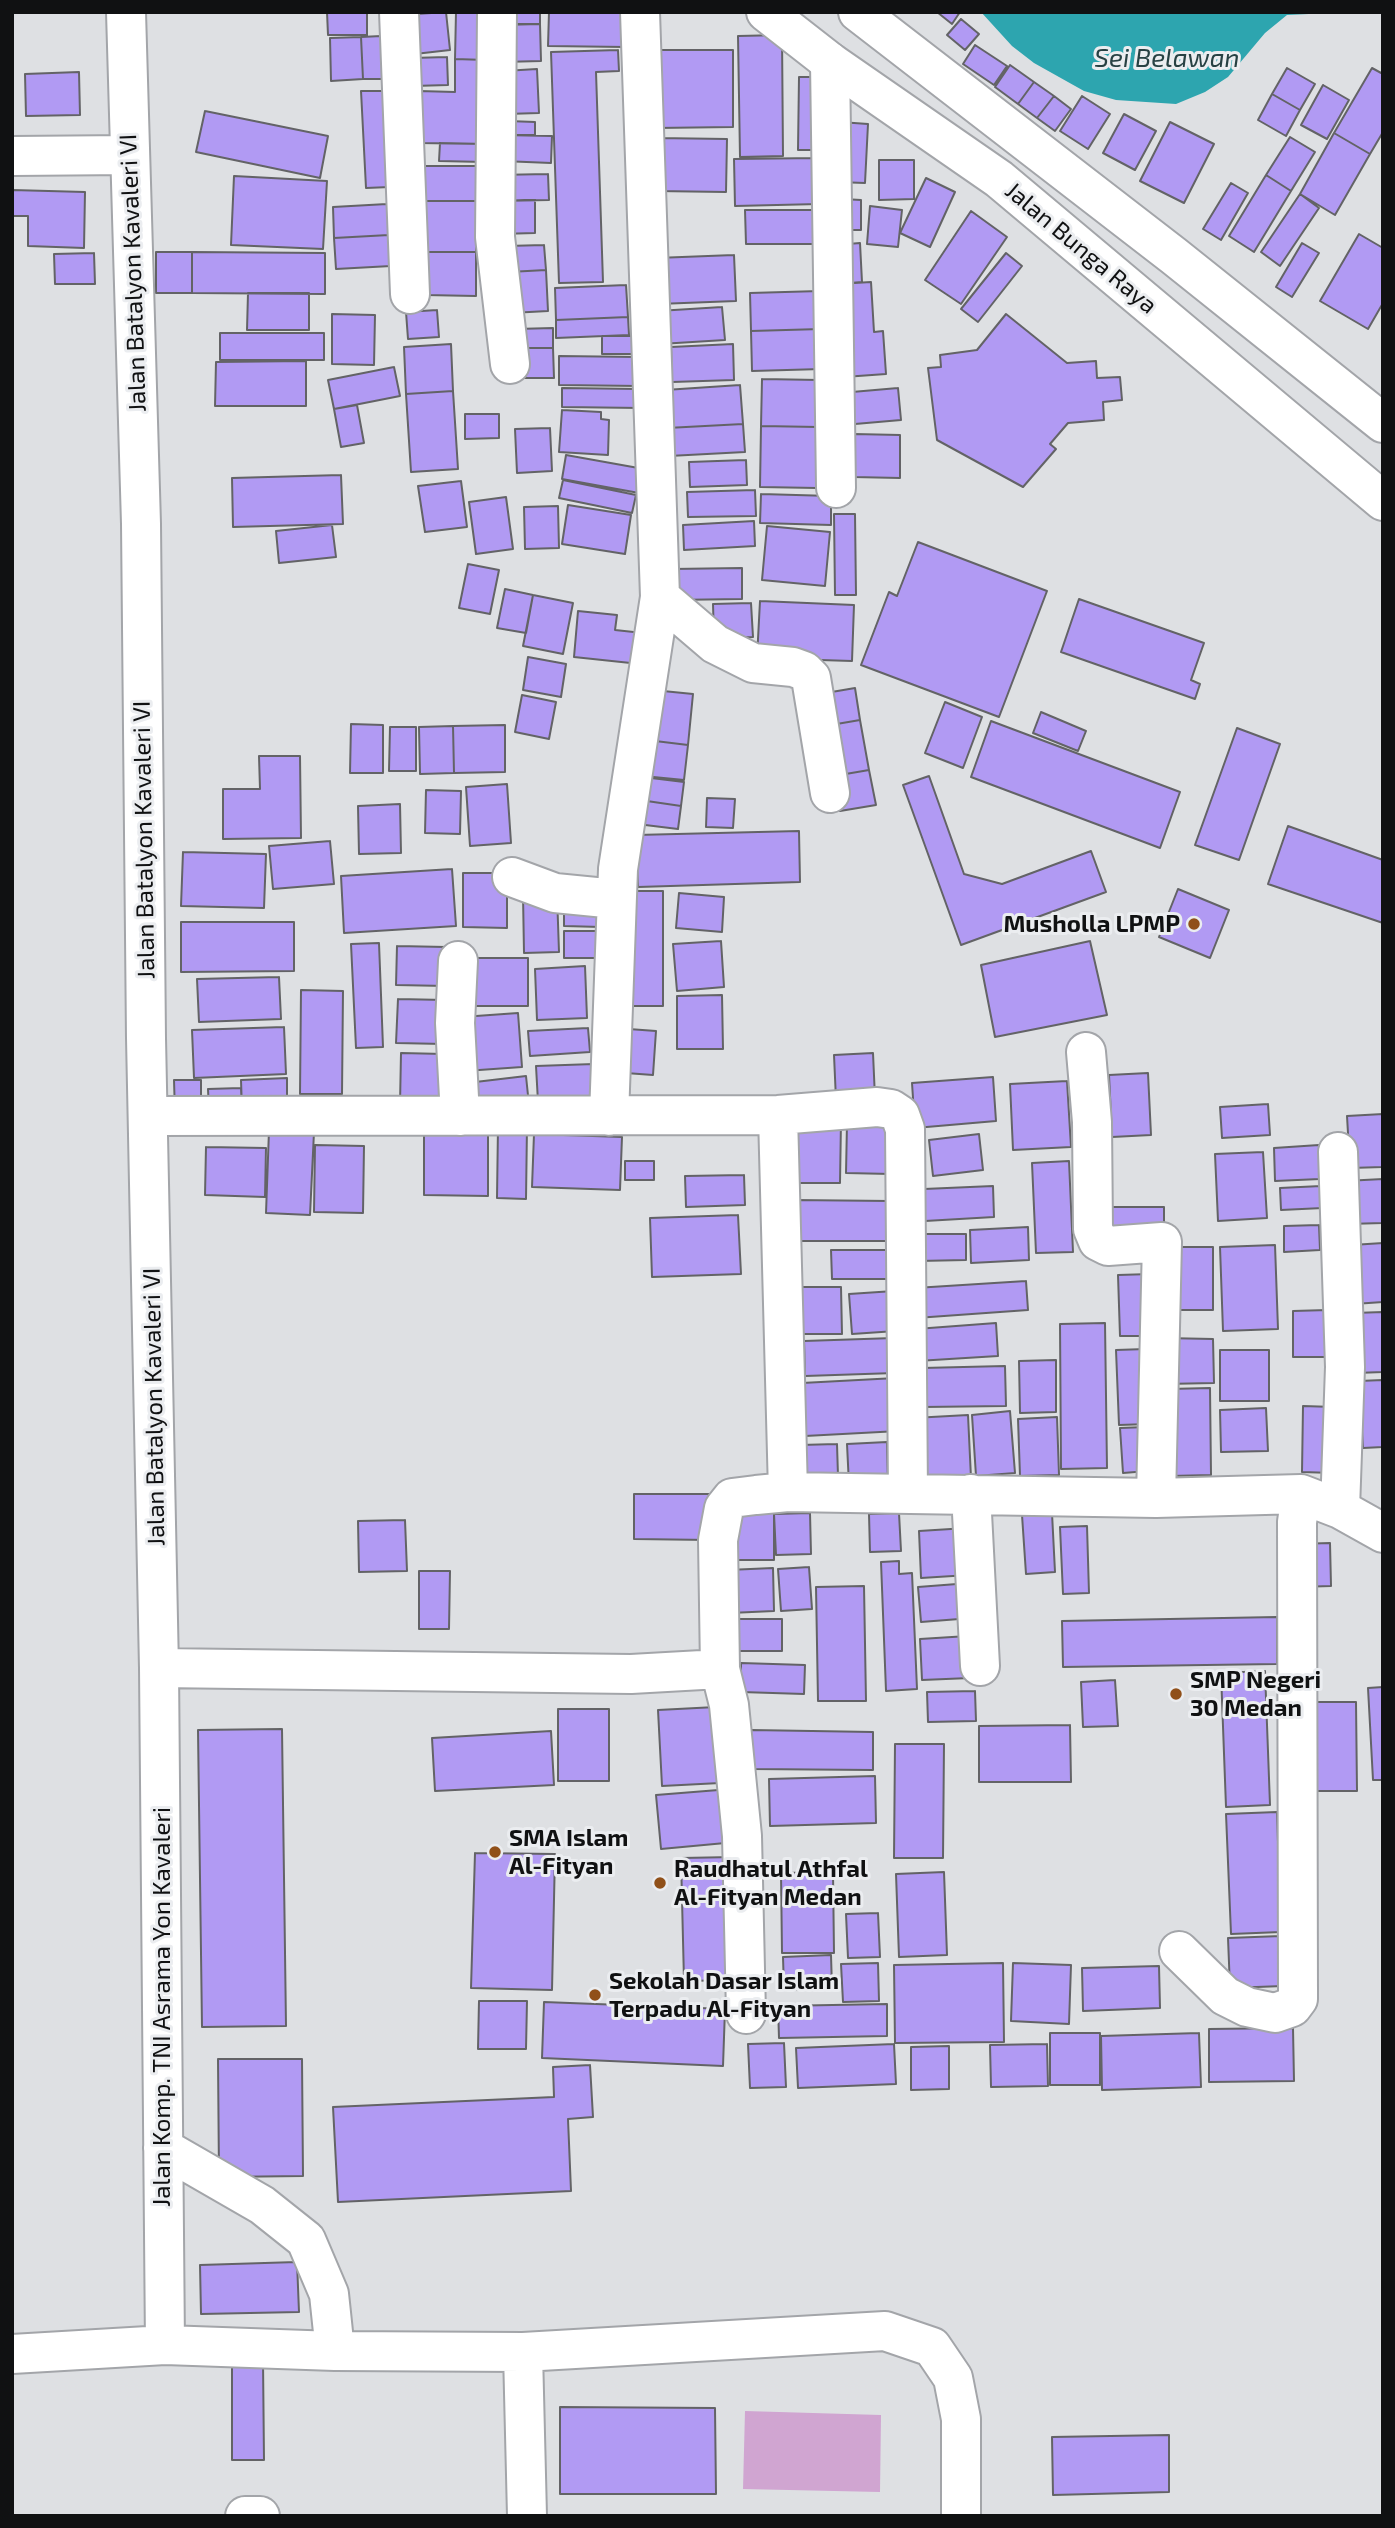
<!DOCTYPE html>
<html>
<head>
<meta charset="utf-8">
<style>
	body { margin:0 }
	#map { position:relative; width:1395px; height:2528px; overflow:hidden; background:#dee0e3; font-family:"Exo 2",sans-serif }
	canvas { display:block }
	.frame { position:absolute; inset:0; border:14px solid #101112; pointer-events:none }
</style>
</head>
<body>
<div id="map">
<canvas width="1395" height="2528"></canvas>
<div class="frame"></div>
</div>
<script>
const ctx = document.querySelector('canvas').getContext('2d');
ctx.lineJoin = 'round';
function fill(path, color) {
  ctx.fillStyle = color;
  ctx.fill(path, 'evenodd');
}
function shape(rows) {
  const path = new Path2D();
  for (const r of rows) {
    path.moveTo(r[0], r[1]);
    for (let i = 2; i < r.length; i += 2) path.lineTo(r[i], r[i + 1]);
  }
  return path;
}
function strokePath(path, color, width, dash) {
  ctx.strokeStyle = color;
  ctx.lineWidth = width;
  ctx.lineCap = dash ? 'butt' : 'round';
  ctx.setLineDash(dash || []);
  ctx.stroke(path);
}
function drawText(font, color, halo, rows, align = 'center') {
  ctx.font = font + ' "Exo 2",sans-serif';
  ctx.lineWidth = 6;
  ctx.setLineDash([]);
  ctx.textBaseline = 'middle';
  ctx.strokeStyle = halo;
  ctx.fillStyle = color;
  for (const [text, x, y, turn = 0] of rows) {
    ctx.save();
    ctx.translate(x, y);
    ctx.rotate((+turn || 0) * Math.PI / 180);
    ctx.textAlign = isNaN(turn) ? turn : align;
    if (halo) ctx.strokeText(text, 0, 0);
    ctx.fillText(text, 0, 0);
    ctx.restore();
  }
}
fill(shape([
	[745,2411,881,2415,880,2492,743,2489]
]), '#d0a5d1');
fill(shape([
	[981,12,1352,12,1287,15,1265,33,1228,77,1205,92,1176,104,1116,100,1084,91,1034,63,1012,46]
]), '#2da5af');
const building = shape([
	[327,12,367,12,367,35,328,35,327,12],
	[446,12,450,50,406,55,402,15,446,12],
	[456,12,487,12,486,60,455,59,456,12],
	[509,12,540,12,540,24,509,24,509,12],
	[549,12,626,12,625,47,548,46,549,12],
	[937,12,960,12,952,24,937,12],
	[961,19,979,34,965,50,947,35,961,19],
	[540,24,541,61,502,62,501,25,540,24],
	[782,35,783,156,740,157,738,36,782,35],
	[381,36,383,79,363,79,361,37,381,36],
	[361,37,363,79,331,81,330,38,361,37],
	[975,45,1007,66,994,85,963,64,975,45],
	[618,50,619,71,596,72,603,282,559,283,551,52,618,50],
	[655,50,733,50,733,127,656,128,655,50],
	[447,57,448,85,413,86,412,58,447,57],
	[455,59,486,60,486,144,418,143,419,91,455,92,455,59],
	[1010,65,1034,82,1018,104,995,87,1010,65],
	[1287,68,1315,84,1300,110,1272,94,1287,68],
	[1372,68,1383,74,1383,132,1370,154,1334,133,1372,68],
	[537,69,539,113,506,114,504,71,537,69],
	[79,72,80,115,26,116,25,74,79,72],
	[799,77,817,77,817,150,798,150,799,77],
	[1034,82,1054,96,1037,118,1018,104,1034,82],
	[1323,85,1349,100,1327,139,1301,125,1323,85],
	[361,91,385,91,390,187,366,188,361,91],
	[1272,94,1300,110,1286,136,1258,120,1272,94],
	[1054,96,1071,109,1055,131,1037,118,1054,96],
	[1082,96,1110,114,1088,149,1060,131,1082,96],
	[205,111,328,136,320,178,196,152,205,111],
	[1124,114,1156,131,1135,170,1103,153,1124,114],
	[508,121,535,122,535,135,507,135,508,121],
	[840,122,868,124,865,183,837,182,840,122],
	[1170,122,1214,144,1184,203,1140,181,1170,122],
	[1334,133,1370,154,1335,215,1300,194,1334,133],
	[502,135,552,136,551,163,502,161,502,135],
	[1290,137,1315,152,1291,191,1266,175,1290,137],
	[657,138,727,139,726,192,656,191,657,138],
	[440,143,486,144,485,162,439,161,440,143],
	[818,158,819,204,735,206,734,159,818,158],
	[879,160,914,160,914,199,879,200,879,160],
	[408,166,477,166,476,201,407,201,408,166],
	[548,174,549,200,497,201,497,175,548,174],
	[1266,175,1291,191,1254,252,1229,236,1266,175],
	[234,176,327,181,323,249,231,245,234,176],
	[926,178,955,192,930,247,900,233,926,178],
	[1231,183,1248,193,1221,240,1203,229,1231,183],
	[12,190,85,192,84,248,28,246,28,216,12,216,12,190],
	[1300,194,1319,208,1280,266,1261,252,1300,194],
	[843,199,861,200,861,230,843,230,843,199],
	[535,200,535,233,499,234,497,201,535,200],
	[426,201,476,201,476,252,425,252,426,201],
	[387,204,389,235,334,238,333,207,387,204],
	[870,206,902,210,898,247,867,244,870,206],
	[745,210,813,210,813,244,746,244,745,210],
	[971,211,1007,237,961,304,925,280,971,211],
	[1359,234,1383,248,1383,303,1368,329,1320,301,1359,234],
	[389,235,391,266,336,269,334,238,389,235],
	[860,243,862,282,838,284,836,245,860,243],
	[1302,243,1319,253,1292,297,1276,287,1302,243],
	[544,245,546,270,509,272,507,246,544,245],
	[156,252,192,252,192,293,156,293,156,252],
	[192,252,325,253,325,294,192,293,192,252],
	[425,252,476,252,476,296,425,295,425,252],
	[94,253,95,284,55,284,54,254,94,253],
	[1006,253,1022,266,978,322,961,309,1006,253],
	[734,255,736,301,658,304,656,258,734,255],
	[546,270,548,311,511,313,509,272,546,270],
	[871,282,874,332,883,331,886,374,844,377,838,284,871,282],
	[626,285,628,317,556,320,555,288,626,285],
	[820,291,821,329,751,331,750,293,820,291],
	[248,293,309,293,309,330,247,330,248,293],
	[722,307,725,340,660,344,658,311,722,307],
	[437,310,439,337,408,339,406,312,437,310],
	[332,314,375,315,374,365,332,364,332,314],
	[1006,314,1067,363,1096,361,1097,378,1120,377,1122,400,1103,402,1104,420,1068,423,1050,444,1056,449,1023,487,937,440,928,368,941,367,940,355,977,350,1006,314],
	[628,317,629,335,556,338,556,320,628,317],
	[553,328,553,348,517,348,516,329,553,328],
	[821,329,822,369,752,371,751,331,821,329],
	[220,333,324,333,324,360,220,360,220,333],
	[602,336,634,336,635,354,602,354,602,336],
	[451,344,453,391,406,394,404,347,451,344],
	[733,344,734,380,672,382,671,347,733,344],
	[517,348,553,348,554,378,517,378,517,348],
	[559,356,639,357,639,386,559,385,559,356],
	[306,361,306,406,215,406,216,362,306,361],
	[394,367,400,396,334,409,328,380,394,367],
	[762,379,819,380,818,427,761,426,762,379],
	[740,385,743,424,667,428,665,390,740,385],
	[562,388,640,389,641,408,562,407,562,388],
	[898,388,901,420,855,424,852,392,898,388],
	[453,391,458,469,411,472,406,394,453,391],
	[357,405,364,443,341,447,334,409,357,405],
	[562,410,601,412,601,419,609,420,608,455,559,452,562,410],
	[465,414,499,414,499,438,465,439,465,414],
	[743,424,745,452,669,456,667,428,743,424],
	[761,426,818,427,817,488,760,487,761,426],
	[550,428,552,471,517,473,515,429,550,428],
	[854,434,900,435,900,478,853,477,854,434],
	[566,455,644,469,639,493,562,479,566,455],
	[746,460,747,485,690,487,689,462,746,460],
	[341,475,343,524,233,527,232,478,341,475],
	[563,480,636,495,632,513,559,498,563,480],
	[461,481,467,527,425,532,418,486,461,481],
	[755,490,756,516,688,517,687,492,755,490],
	[761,494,831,496,831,525,760,523,761,494],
	[506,497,513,549,476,554,469,502,506,497],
	[568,505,631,515,625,554,562,544,568,505],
	[558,506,559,548,525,549,524,507,558,506],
	[834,514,855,514,856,595,835,595,834,514],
	[754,521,755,546,684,550,683,525,754,521],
	[332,525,336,557,279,563,276,531,332,525],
	[767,526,830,532,825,586,762,580,767,526],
	[918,542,1047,591,999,717,861,665,889,592,897,596,918,542],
	[468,564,499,570,490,614,459,608,468,564],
	[742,568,742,599,672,600,672,569,742,568],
	[505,589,533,595,526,633,497,628,505,589],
	[533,595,573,603,563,654,523,646,533,595],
	[1079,599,1204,643,1191,680,1200,684,1195,699,1061,652,1079,599],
	[760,601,854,605,852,661,757,658,760,601],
	[751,603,753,637,714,639,713,604,751,603],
	[578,611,617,615,615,630,643,633,640,664,574,657,578,611],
	[528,657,566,664,561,697,523,690,528,657],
	[855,688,860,720,825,726,820,694,855,688],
	[653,690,693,694,688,745,647,740,653,690],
	[522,695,556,702,549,739,515,732,522,695],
	[945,702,982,717,963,768,925,753,945,702],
	[1041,712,1086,731,1078,751,1033,733,1041,712],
	[860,720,869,770,834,776,825,726,860,720],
	[991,721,1180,792,1160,848,971,777,991,721],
	[351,724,383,725,383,773,350,773,351,724],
	[505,725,505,772,454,773,453,726,505,725],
	[453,726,454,773,420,774,419,727,453,726],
	[390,727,416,727,416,771,389,771,390,727],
	[1237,728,1280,744,1239,860,1195,845,1237,728],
	[647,740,688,745,684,780,643,776,647,740],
	[259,756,300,756,301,838,223,839,223,789,260,789,259,756],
	[869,770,876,805,840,811,834,776,869,770],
	[929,776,964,874,1002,884,1091,851,1106,892,961,945,903,785,929,776],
	[643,777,684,782,681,806,640,800,643,777],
	[507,784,511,843,470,846,466,787,507,784],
	[426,790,461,791,460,834,425,833,426,790],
	[707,798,735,799,733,828,706,827,707,798],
	[640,800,681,806,678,829,637,824,640,800],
	[400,804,401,853,359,854,358,806,400,804],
	[1288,826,1383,860,1383,923,1268,884,1288,826],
	[799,831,800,882,638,887,636,835,799,831],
	[330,841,334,884,273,889,269,846,330,841],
	[183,852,266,854,264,908,181,906,183,852],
	[452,869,456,926,344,933,341,876,452,869],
	[463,873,507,873,507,928,463,927,463,873],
	[1178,889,1229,910,1210,958,1159,937,1178,889],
	[620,891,663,891,663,1006,621,1006,620,891],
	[679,893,724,897,722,932,676,928,679,893],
	[557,894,559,952,524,953,523,895,557,894],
	[564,898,602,899,601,927,564,926,564,898],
	[181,922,294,922,294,971,181,972,181,922],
	[564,931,598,931,599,958,564,958,564,931],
	[721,941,724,987,677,991,673,944,721,941],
	[1090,941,1107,1015,995,1037,981,965,1090,941],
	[379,943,383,1047,356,1048,351,944,379,943],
	[397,946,446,947,446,986,396,985,397,946],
	[465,958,528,958,528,1006,465,1006,465,958],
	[585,966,587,1018,537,1020,535,969,585,966],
	[279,977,281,1019,199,1022,197,979,279,977],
	[301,990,343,991,342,1094,300,1094,301,990],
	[722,995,723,1049,677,1049,677,996,722,995],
	[398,999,445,1000,444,1044,396,1043,398,999],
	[518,1013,522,1067,465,1071,462,1017,518,1013],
	[284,1027,286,1074,194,1078,192,1030,284,1027],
	[588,1028,590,1052,530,1056,528,1031,588,1028],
	[615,1028,656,1031,653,1075,612,1072,615,1028],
	[401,1053,444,1054,442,1105,400,1104,401,1053],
	[873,1053,875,1098,836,1100,834,1055,873,1053],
	[594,1064,595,1100,538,1102,536,1066,594,1064],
	[1148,1073,1151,1135,1112,1137,1109,1075,1148,1073],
	[526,1076,529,1105,470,1112,467,1083,526,1076],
	[993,1077,996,1121,915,1128,912,1083,993,1077],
	[287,1078,287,1110,242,1111,241,1080,287,1078],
	[174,1080,201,1080,201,1113,175,1114,174,1080],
	[1067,1081,1071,1147,1013,1150,1010,1084,1067,1081],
	[241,1088,242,1111,209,1112,208,1089,241,1088],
	[1268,1104,1270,1135,1222,1138,1220,1107,1268,1104],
	[1383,1114,1383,1167,1350,1168,1347,1116,1383,1114],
	[798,1120,841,1120,840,1183,798,1183,798,1120],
	[847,1123,892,1124,891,1174,846,1173,847,1123],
	[498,1126,527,1126,526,1199,497,1198,498,1126],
	[269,1130,314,1132,310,1215,266,1213,269,1130],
	[534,1134,622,1137,620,1190,532,1187,534,1134],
	[979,1134,983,1170,933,1176,929,1140,979,1134],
	[424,1135,488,1135,488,1196,424,1195,424,1135],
	[315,1145,364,1146,363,1213,314,1212,315,1145],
	[1319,1145,1320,1179,1275,1181,1274,1148,1319,1145],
	[206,1147,266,1148,265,1197,205,1195,206,1147],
	[1263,1152,1267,1218,1218,1221,1215,1154,1263,1152],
	[625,1161,654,1161,654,1180,625,1180,625,1161],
	[1069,1161,1073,1252,1036,1253,1032,1163,1069,1161],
	[744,1175,745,1205,686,1207,685,1176,744,1175],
	[1383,1179,1383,1223,1347,1224,1345,1181,1383,1179],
	[993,1186,994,1217,925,1221,924,1189,993,1186],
	[1321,1186,1323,1208,1281,1210,1280,1188,1321,1186],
	[793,1200,890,1201,889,1241,793,1241,793,1200],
	[1104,1207,1164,1207,1164,1237,1104,1237,1104,1207],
	[738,1215,741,1274,652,1277,650,1218,738,1215],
	[1319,1225,1320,1250,1284,1252,1284,1226,1319,1225],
	[1028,1227,1029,1260,971,1263,970,1230,1028,1227],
	[918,1234,966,1234,966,1260,918,1261,918,1234],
	[1383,1243,1383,1302,1354,1304,1352,1245,1383,1243],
	[1275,1245,1278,1329,1223,1331,1220,1247,1275,1245],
	[1178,1247,1213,1247,1213,1310,1178,1310,1178,1247],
	[831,1250,887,1250,888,1279,832,1279,831,1250],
	[1151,1274,1152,1336,1120,1336,1118,1275,1151,1274],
	[1026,1281,1028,1310,916,1318,915,1288,1026,1281],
	[802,1287,841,1287,842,1334,802,1334,802,1287],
	[894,1291,896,1331,852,1334,849,1294,894,1291],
	[1328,1310,1329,1357,1293,1357,1293,1311,1328,1310],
	[1383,1312,1383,1372,1356,1373,1354,1313,1383,1312],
	[996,1323,998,1356,917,1361,916,1329,996,1323],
	[1105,1323,1107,1468,1061,1469,1060,1324,1105,1323],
	[894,1338,895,1373,805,1376,804,1341,894,1338],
	[1164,1338,1213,1339,1214,1383,1164,1384,1164,1338],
	[1146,1349,1149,1424,1119,1425,1116,1350,1146,1349],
	[1220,1350,1269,1350,1269,1401,1220,1401,1220,1350],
	[1056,1360,1056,1412,1020,1413,1019,1361,1056,1360],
	[1005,1366,1006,1406,923,1407,922,1368,1005,1366],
	[896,1378,899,1431,805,1436,802,1383,896,1378],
	[1383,1380,1383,1447,1363,1448,1359,1381,1383,1380],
	[1210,1388,1211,1475,1170,1476,1169,1389,1210,1388],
	[1303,1406,1334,1407,1333,1473,1302,1472,1303,1406],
	[1266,1408,1268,1451,1221,1452,1220,1410,1266,1408],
	[1010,1411,1015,1473,976,1476,972,1415,1010,1411],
	[968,1415,971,1478,916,1480,913,1418,968,1415],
	[1057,1417,1059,1475,1020,1476,1018,1419,1057,1417],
	[1146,1427,1148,1471,1123,1473,1120,1428,1146,1427],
	[887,1442,888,1483,849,1485,847,1444,887,1442],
	[837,1444,838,1476,802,1477,800,1445,837,1444],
	[634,1494,710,1494,710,1540,634,1539,634,1494],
	[733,1511,774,1511,774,1560,734,1560,733,1511],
	[810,1513,811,1554,776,1555,774,1514,810,1513],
	[899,1513,901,1551,870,1552,869,1514,899,1513],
	[1052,1513,1055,1572,1026,1574,1022,1515,1052,1513],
	[405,1520,407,1571,359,1572,358,1521,405,1520],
	[1087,1526,1089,1593,1063,1594,1060,1527,1087,1526],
	[967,1528,969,1575,921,1578,919,1531,967,1528],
	[1330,1543,1331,1586,1298,1587,1297,1544,1330,1543],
	[899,1561,899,1574,912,1573,917,1689,886,1691,881,1562,899,1561],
	[809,1567,812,1609,781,1611,778,1569,809,1567],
	[773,1568,774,1611,730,1613,728,1570,773,1568],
	[419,1571,450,1571,449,1629,419,1629,419,1571],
	[970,1583,972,1618,921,1622,918,1587,970,1583],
	[864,1586,866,1701,818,1701,816,1587,864,1586],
	[1277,1617,1277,1664,1063,1667,1062,1621,1277,1617],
	[739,1619,782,1619,782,1651,739,1651,739,1619],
	[968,1636,970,1678,922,1680,920,1639,968,1636],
	[741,1663,805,1665,804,1694,741,1692,741,1663],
	[1265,1671,1270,1805,1226,1807,1221,1673,1265,1671],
	[1115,1680,1118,1726,1083,1727,1081,1682,1115,1680],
	[1383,1687,1383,1780,1373,1780,1368,1688,1383,1687],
	[975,1691,976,1721,928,1722,927,1692,975,1691],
	[1307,1702,1356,1702,1357,1791,1307,1791,1307,1702],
	[716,1707,720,1783,662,1786,658,1710,716,1707],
	[558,1709,609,1709,609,1781,558,1781,558,1709],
	[1070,1725,1071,1782,979,1782,979,1726,1070,1725],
	[282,1729,286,2026,202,2027,198,1730,282,1729],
	[751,1730,873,1732,873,1770,751,1769,751,1730],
	[551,1731,554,1785,435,1791,432,1738,551,1731],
	[895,1744,944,1744,943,1858,894,1858,895,1744],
	[875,1776,876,1823,770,1826,769,1779,875,1776],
	[731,1789,736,1842,661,1849,656,1795,731,1789],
	[1277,1812,1281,1932,1231,1934,1226,1814,1277,1812],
	[475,1853,555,1854,552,1990,471,1988,475,1853],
	[734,1857,737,1980,684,1981,681,1858,734,1857],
	[833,1872,834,1953,782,1953,781,1873,833,1872],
	[944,1872,947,1955,899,1957,896,1874,944,1872],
	[878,1913,880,1957,848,1958,846,1914,878,1913],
	[1281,1936,1283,1986,1230,1988,1228,1938,1281,1936],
	[831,1955,832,1988,784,1990,783,1957,831,1955],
	[878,1963,879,2001,843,2002,841,1964,878,1963],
	[1003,1963,1004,2042,895,2043,894,1965,1003,1963],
	[1013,1963,1071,1965,1069,2024,1011,2021,1013,1963],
	[1159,1966,1160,2008,1083,2011,1082,1968,1159,1966],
	[479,2001,527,2001,526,2049,478,2049,479,2001],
	[544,2002,725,2009,723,2066,542,2058,544,2002],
	[887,2004,887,2036,779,2038,778,2006,887,2004],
	[1293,2028,1294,2081,1209,2082,1209,2029,1293,2028],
	[1050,2033,1100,2033,1100,2085,1050,2085,1050,2033],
	[1199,2033,1201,2087,1102,2090,1101,2036,1199,2033],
	[784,2043,786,2087,750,2088,748,2044,784,2043],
	[894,2044,896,2084,798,2088,796,2048,894,2044],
	[1047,2044,1048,2086,991,2087,990,2045,1047,2044],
	[949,2046,949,2089,911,2090,911,2047,949,2046],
	[218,2059,302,2059,303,2176,219,2177,218,2059],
	[590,2065,593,2117,568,2119,571,2191,338,2202,333,2107,554,2097,553,2067,590,2065],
	[297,2262,299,2312,201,2314,200,2265,297,2262],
	[232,2360,263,2360,264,2460,232,2460,232,2360],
	[560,2407,715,2408,716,2494,560,2494,560,2407],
	[1169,2435,1169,2492,1053,2495,1052,2437,1169,2435]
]);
fill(building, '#b19af3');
strokePath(building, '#636366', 2);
const minor = shape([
	[126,12,141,524,146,1038,159,1668,165,2345],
	[399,12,410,294],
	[497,12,495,237,510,364],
	[830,62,836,488],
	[12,156,129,155],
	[660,597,715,644,753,663,793,667,804,671,811,678,830,793],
	[512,877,555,893,616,899],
	[458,961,455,1023,460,1116],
	[1086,1052,1092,1122,1093,1229,1098,1241,1108,1246,1162,1242,1156,1498],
	[778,1115,788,1492],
	[149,1116,778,1115,877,1107,891,1109,900,1115,905,1129,908,1494],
	[609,1116,618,869,660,597,640,12],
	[1338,1152,1345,1367,1340,1509],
	[971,1494,980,1666],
	[159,1668,631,1674,720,1669,718,1540,724,1508,732,1498,756,1495,788,1492,1156,1498,1301,1494,1340,1509,1383,1533],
	[720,1669,729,1705,742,1836,746,2014],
	[1179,1951,1225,1996,1247,2007,1275,2013,1292,2007,1298,1999,1297,1522,1301,1494],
	[163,2148,262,2205,306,2240,329,2294,335,2351],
	[523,2352,527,2516],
	[12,2354,165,2345,335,2351,523,2352,885,2331,932,2347,953,2378,961,2419,961,2516],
	[245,2516,260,2516]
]);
const major = shape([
	[766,12,830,62,999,179,1383,501],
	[858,12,1174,256,1383,423]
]);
strokePath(minor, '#a3a5a9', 42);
strokePath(major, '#a3a5a9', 42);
strokePath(minor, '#fff', 38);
strokePath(major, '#fff', 38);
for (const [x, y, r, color] of [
	[1194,924,7,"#905019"],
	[1176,1694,7,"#905019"],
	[495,1852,7,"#905019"],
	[660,1883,7,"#905019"],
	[595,1995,7,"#905019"]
]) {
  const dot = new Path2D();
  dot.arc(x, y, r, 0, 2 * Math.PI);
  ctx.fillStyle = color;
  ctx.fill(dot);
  strokePath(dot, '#ebedf0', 2.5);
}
drawText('24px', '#101112', '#ebedf0', [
	["Jalan Bunga Raya",1081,248,40],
	["Jalan Batalyon Kavaleri VI",133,273,-92],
	["Jalan Batalyon Kavaleri VI",144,840,-91],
	["Jalan Batalyon Kavaleri VI",154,1407,-91],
	["Jalan Komp. TNI Asrama Yon Kavaleri",162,2007,-90]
]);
drawText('bold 24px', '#101112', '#ebedf0', [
	["Musholla LPMP",1180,924,"right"],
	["SMP Negeri",1190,1680],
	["30 Medan",1190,1708],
	["SMA Islam",509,1838],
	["Al-Fityan",509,1866],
	["Raudhatul Athfal",674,1869],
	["Al-Fityan Medan",674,1897],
	["Sekolah Dasar Islam",609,1981],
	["Terpadu Al-Fityan",609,2009]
], 'left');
drawText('italic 26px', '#274143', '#ebedf0', [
	["Sei Belawan",1167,58]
]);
</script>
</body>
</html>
